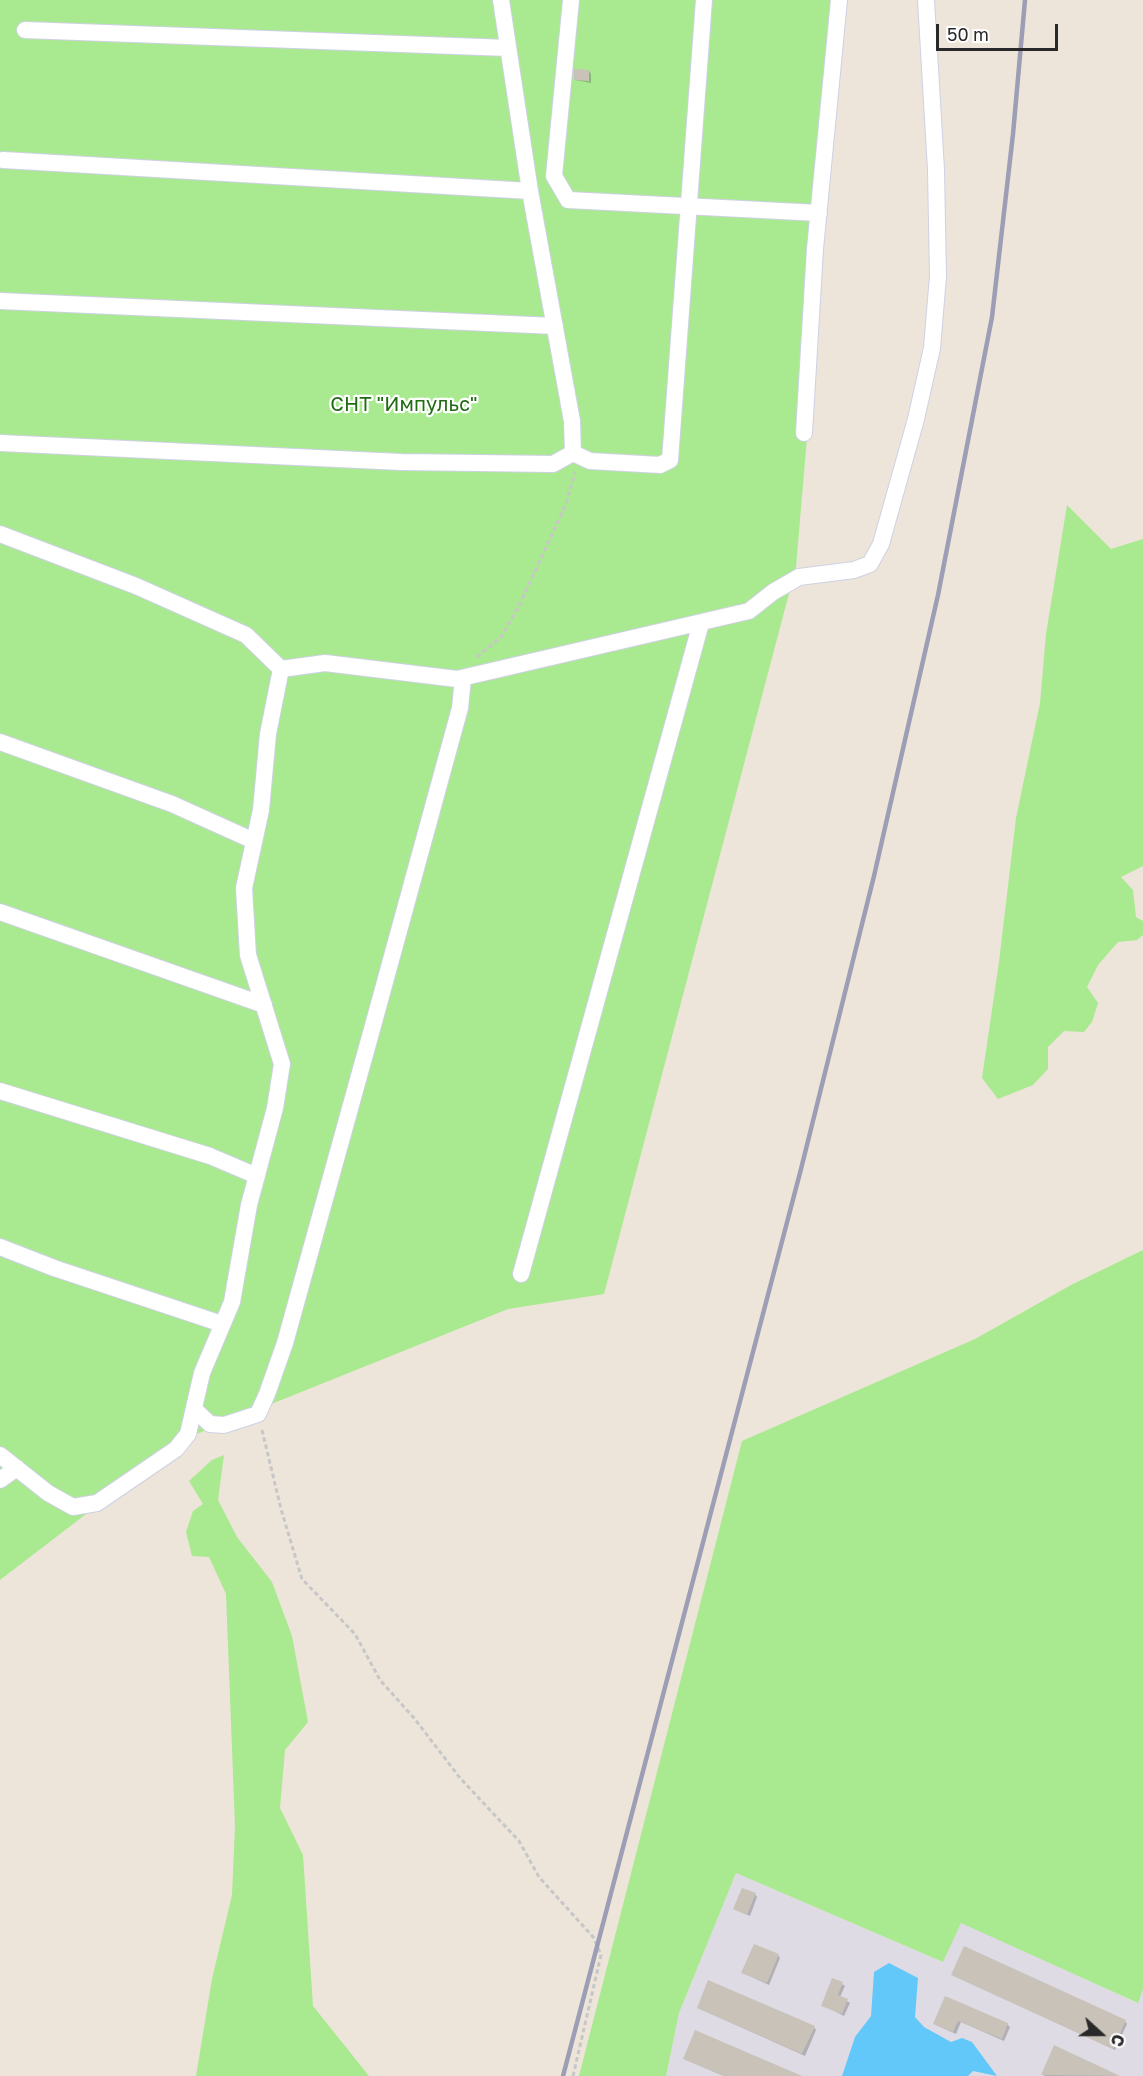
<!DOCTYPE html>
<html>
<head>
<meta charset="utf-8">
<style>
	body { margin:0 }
	#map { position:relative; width:1143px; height:2076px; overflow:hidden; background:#ede5d9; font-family:"Golos Text",sans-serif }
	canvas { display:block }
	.north { position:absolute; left:1071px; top:2004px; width:60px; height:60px; -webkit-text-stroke:4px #fff; paint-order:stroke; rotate:111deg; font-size:16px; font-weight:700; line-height:24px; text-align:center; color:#292929 }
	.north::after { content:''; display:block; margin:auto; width:21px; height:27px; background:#292929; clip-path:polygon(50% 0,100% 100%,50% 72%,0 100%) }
	.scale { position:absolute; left:936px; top:24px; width:122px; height:27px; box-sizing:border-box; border:3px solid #292929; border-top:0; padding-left:8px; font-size:18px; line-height:21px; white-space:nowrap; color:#292929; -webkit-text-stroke:4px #fff; paint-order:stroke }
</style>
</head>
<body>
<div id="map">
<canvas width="1143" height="2076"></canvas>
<div class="north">С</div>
<div class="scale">50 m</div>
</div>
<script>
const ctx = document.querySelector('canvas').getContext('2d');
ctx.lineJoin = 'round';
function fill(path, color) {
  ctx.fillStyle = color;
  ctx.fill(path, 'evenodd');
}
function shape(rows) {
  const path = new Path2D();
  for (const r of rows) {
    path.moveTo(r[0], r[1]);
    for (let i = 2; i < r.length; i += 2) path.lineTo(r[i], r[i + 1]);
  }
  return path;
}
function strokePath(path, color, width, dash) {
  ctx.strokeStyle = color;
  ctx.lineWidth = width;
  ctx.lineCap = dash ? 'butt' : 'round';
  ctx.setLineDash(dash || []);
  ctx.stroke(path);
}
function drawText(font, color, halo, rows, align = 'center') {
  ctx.font = font + ' "Golos Text",sans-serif';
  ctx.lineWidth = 4.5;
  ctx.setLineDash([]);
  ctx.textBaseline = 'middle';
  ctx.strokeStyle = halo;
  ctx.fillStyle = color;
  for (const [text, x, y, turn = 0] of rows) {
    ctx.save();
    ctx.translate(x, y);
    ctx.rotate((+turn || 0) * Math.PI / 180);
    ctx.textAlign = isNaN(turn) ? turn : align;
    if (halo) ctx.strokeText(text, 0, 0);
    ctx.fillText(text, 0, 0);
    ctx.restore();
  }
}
fill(shape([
	[736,1873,943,1962,961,1922,1137,2003,1143,1989,1143,2076,666,2076,679,2013]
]), '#dedbe4');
fill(shape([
	[0,0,844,0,796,567,604,1294,508,1309,184,1439,0,1580],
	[1067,505,1111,549,1143,539,1143,866,1121,877,1133,890,1136,917,1143,921,1143,935,1137,940,1118,942,1098,965,1087,987,1098,1003,1092,1022,1084,1032,1064,1031,1048,1047,1048,1069,1033,1085,998,1099,982,1078,999,962,1016,818,1040,703,1046,634],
	[1143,1250,1143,1989,1138,2003,961,1923,943,1962,736,1873,679,2013,666,2076,579,2076,742,1441,975,1339,1071,1285],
	[224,1455,218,1500,237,1537,272,1582,292,1636,308,1722,285,1750,280,1808,303,1855,313,2006,369,2076,196,2076,212,1979,232,1895,235,1826,226,1594,209,1557,192,1556,186,1532,193,1511,203,1504,189,1481,212,1460]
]), '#a9e990');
fill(shape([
	[889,1963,918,1978,915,2017,924,2027,951,2042,962,2038,972,2042,997,2076,973,2071,968,2076,842,2076,855,2037,871,2016,874,1972]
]), '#62c8f9');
fill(shape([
	[589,71,591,74,591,83,575,80],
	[755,1894,757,1897,750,1916,735,1909],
	[778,1955,780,1958,769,1985,743,1973],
	[953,1975,1125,2021,1127,2024,1115,2050],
	[842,1984,845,1986,840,1997,850,2003,844,2016,822,2005],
	[946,1998,1008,2025,1010,2027,1004,2041,961,2022,956,2034,938,2026,935,2024],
	[698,2008,814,2027,816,2030,805,2056],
	[1055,2047,1117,2076,1044,2076]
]), '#0003');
fill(shape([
	[574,69,589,70,589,81,574,80],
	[742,1888,756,1893,747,1915,733,1909],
	[754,1944,779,1954,767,1983,741,1973],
	[964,1946,1126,2020,1113,2049,951,1975],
	[832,1978,843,1982,838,1995,848,1999,842,2014,821,2006],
	[708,1980,815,2026,802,2054,697,2008],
	[945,1996,1008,2023,1002,2039,958,2021,953,2032,933,2024],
	[695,2030,802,2076,723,2076,683,2059],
	[1054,2045,1120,2076,1041,2075]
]), '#c8c2b9');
const minor = shape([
	[501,0,530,191,572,421,573,453],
	[571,0,554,176,568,200,819,213],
	[25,30,508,48],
	[3,160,530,191],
	[0,301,555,326],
	[804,433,815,249,839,0],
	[0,443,401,462,553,464,573,453,590,461,660,465,670,460,704,0],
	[0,534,136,586,246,635,281,669,325,663,457,679,749,611,773,592,799,577,854,570,870,564,881,544,916,419,932,348,938,276,936,170,926,0],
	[0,742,172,804,254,841],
	[0,912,264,1005],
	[0,1091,210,1156,257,1176],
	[0,1247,54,1268,222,1324],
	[521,1274,701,623],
	[195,1410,210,1424,224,1425,258,1414,267,1394,285,1343,374,1022,460,708,463,678],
	[0,1455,48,1493,73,1507,97,1503,176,1449,188,1434,202,1373,232,1302,249,1205,275,1108,282,1064,248,955,244,888,261,810,268,734,281,669],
	[0,1480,17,1468]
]);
strokePath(minor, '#ced1e4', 18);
strokePath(shape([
	[477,657,501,637,520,604,566,504,575,472],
	[262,1430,281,1509,302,1579,355,1634,380,1680,414,1718,460,1778,519,1841,539,1877,594,1938,601,1955,573,2076]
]), '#c7c7c7', 3, [4.5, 3]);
strokePath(minor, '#fff', 16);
strokePath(shape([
	[563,2076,801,1169,874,876,938,595,992,317,1013,134,1025,0]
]), '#9c9eb5', 4.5);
drawText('20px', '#206c13', '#fff', [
	["СНТ \"Импульс\"",404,405]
]);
</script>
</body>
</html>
